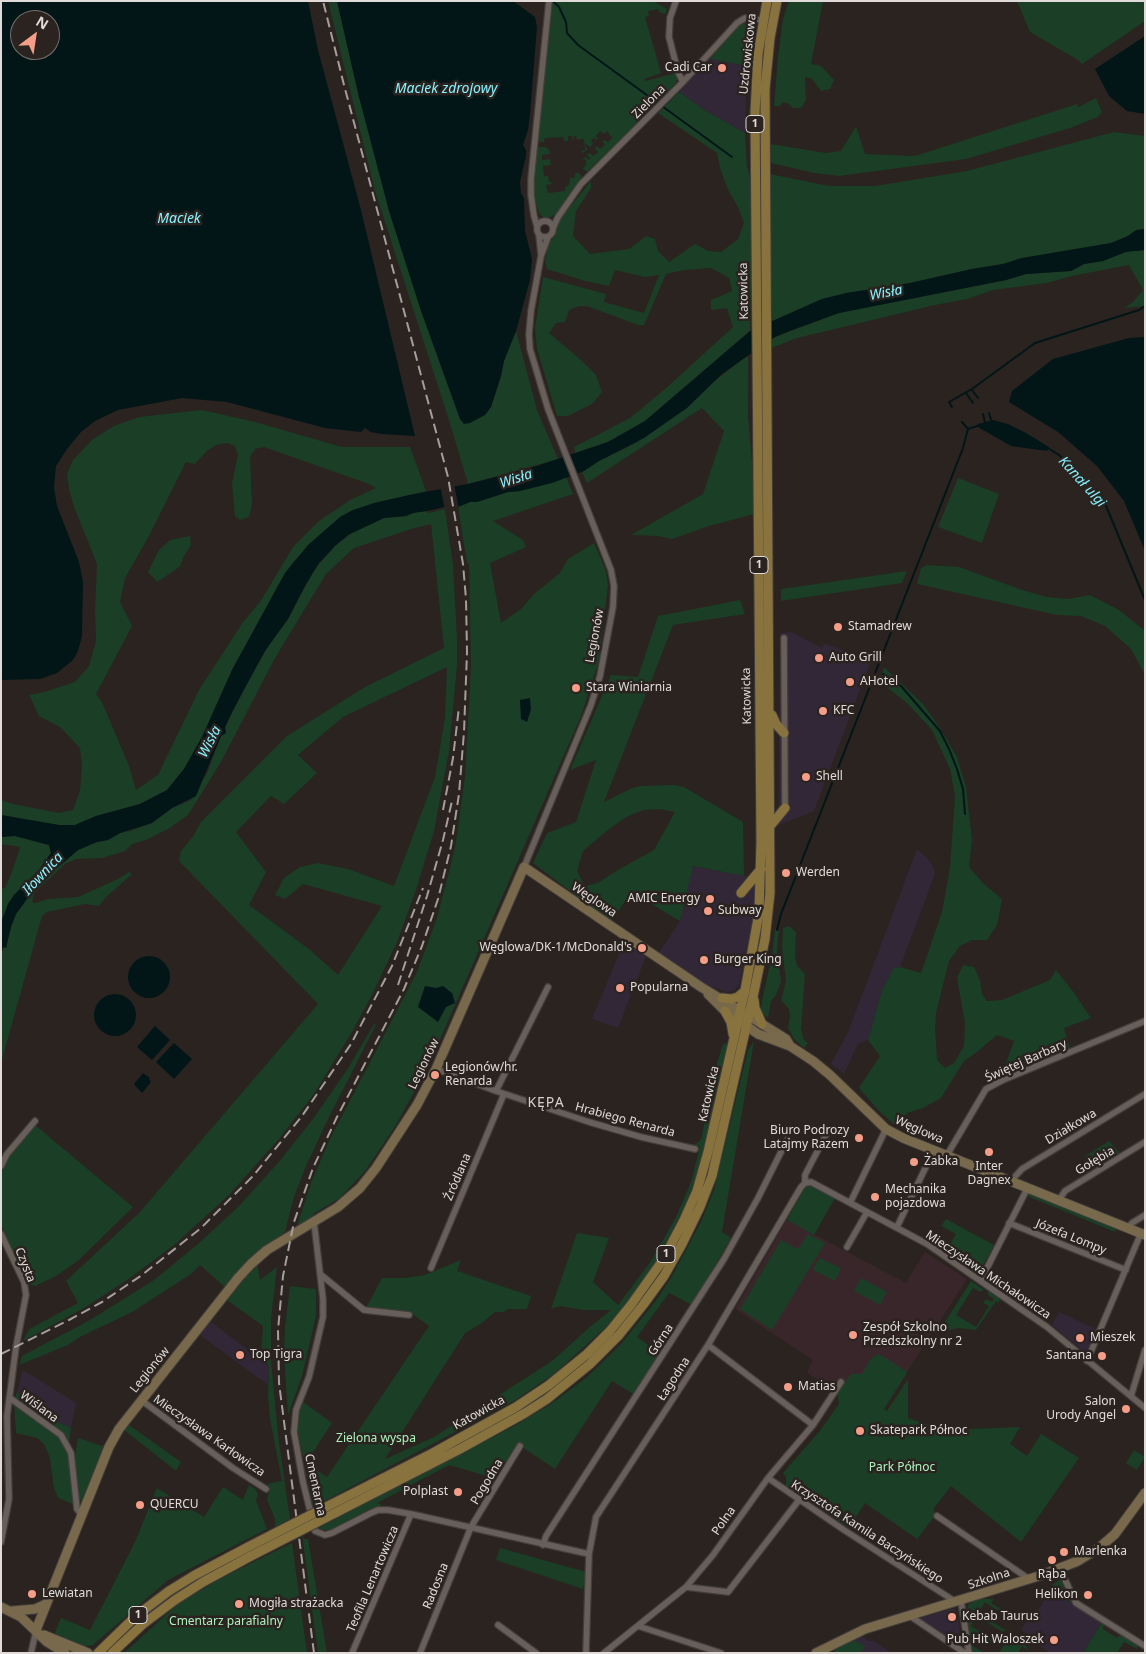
<!DOCTYPE html>
<html>
<head>
<meta charset="utf-8">
<style>
	body { margin:0 }
	#map { position:relative; width:1146px; height:1654px; overflow:hidden; background:#2a231f; font-family:"Noto Sans",sans-serif }
	canvas { display:block }
	.frame { position:absolute; inset:0; border:2px solid #e0dbd8; pointer-events:none }
	.north { position:absolute; left:10px; top:10px; width:50px; height:50px; box-sizing:border-box; background:#2a231f; border:1px solid #736d69; border-radius:50%; rotate:31deg; font-size:14px; font-weight:700; line-height:20px; text-align:center; color:#e0dbd8 }
	.north::after { content:''; display:block; margin:auto; width:18px; height:22px; background:#f49e89; clip-path:polygon(50% 0,100% 100%,50% 72%,0 100%) }
</style>
</head>
<body>
<div id="map">
<canvas width="1146" height="1654"></canvas>
<div class="frame"></div>
<div class="north">N</div>
</div>
<script>
const ctx = document.querySelector('canvas').getContext('2d');
ctx.lineJoin = 'round';
function fill(path, color) {
  ctx.fillStyle = color;
  ctx.fill(path, 'evenodd');
}
function shape(rows) {
  const path = new Path2D();
  for (const r of rows) {
    if (r.length === 3) {
      path.moveTo(r[0] + r[2], r[1]);
      path.arc(r[0], r[1], r[2], 0, 2 * Math.PI);
      continue;
    }
    path.moveTo(r[0], r[1]);
    for (let i = 2; i < r.length; i += 2) path.lineTo(r[i], r[i + 1]);
  }
  return path;
}
function strokePath(path, color, width, dash) {
  ctx.strokeStyle = color;
  ctx.lineWidth = width;
  ctx.lineCap = dash ? 'butt' : 'round';
  ctx.setLineDash(dash || []);
  ctx.stroke(path);
}
function drawText(font, color, halo, rows, align = 'center') {
  ctx.font = font + ' "Noto Sans",sans-serif';
  ctx.lineWidth = 5;
  ctx.setLineDash([]);
  ctx.textBaseline = 'middle';
  ctx.strokeStyle = halo;
  ctx.fillStyle = color;
  for (const [text, x, y, turn = 0] of rows) {
    ctx.save();
    ctx.translate(x, y);
    ctx.rotate((+turn || 0) * Math.PI / 180);
    ctx.textAlign = isNaN(turn) ? turn : align;
    if (halo) ctx.strokeText(text, 0, 0);
    ctx.fillText(text, 0, 0);
    ctx.restore();
  }
}
fill(shape([
	[710,59,747,66,745,133,706,111,679,92],
	[792,632,822,648,824,643,871,661,814,811,779,825,780,633],
	[917,849,928,859,933,867,935,874,900,967,894,968,882,990,868,1040,858,1044,844,1074,831,1064,848,1032],
	[692,866,756,878,754,914,739,985,736,989,729,992,723,991,703,983,658,954,680,921],
	[625,939,647,954,618,1028,592,1019],
	[1059,1312,1096,1329,1086,1353,1052,1325],
	[210,1321,269,1366,268,1385,200,1335],
	[23,1370,76,1403,71,1428,43,1415,22,1399,17,1391],
	[1048,1588,1102,1622,1083,1653,1050,1653,1037,1644,1038,1641,1021,1630,1029,1618,1032,1620,1046,1597,1044,1595],
	[951,1609,954,1609,957,1613,963,1649,917,1619],
	[861,1636,869,1641,874,1641,892,1653,834,1653,836,1648]
]), '#322736');
fill(shape([
	[787,1220,906,1283,925,1252,967,1279,883,1409,840,1379,833,1389,807,1373,813,1360,735,1309]
]), '#39262b');
fill(shape([
	[328,1,337,1,359,97,460,419,485,415,491,407,501,376,504,361,516,331,537,410,558,459,468,484,449,420,375,191],
	[553,1,653,1,667,9,665,14,660,13,658,9,648,11,649,16,645,17,661,73,644,79,646,81,675,73,677,79,676,83,659,100,651,94,650,106,631,129,587,172,582,168,586,166,586,160,582,159,586,157,589,160,590,158,587,155,590,153,593,156,598,152,595,148,597,146,600,149,605,145,602,141,604,140,608,142,612,138,607,131,604,134,600,131,596,136,598,139,597,140,594,138,591,140,593,144,590,147,586,144,585,146,588,149,583,153,581,151,585,150,584,139,577,140,576,136,574,136,574,140,573,140,572,136,568,136,568,141,564,141,563,137,545,138,544,142,539,142,537,137],
	[789,1,823,1,811,64,821,66,834,80,830,89,821,91,812,79,805,77,806,100,801,108,793,108,789,104,783,102,780,106,774,106,778,57,783,19],
	[1017,1,1142,1,1145,4,1145,21,1082,64,1078,60,1030,32],
	[744,23,753,24,755,26,747,66,710,59,737,27],
	[679,92,706,111,745,133,747,167,752,182,752,232,750,331,645,421,608,442,575,453,574,447,630,418,665,389,733,327,727,308,711,310,711,300,732,291,729,278,711,268,684,270,666,274,644,325,638,325,587,306,579,306,569,310,565,322,556,323,549,333,581,360,596,375,602,392,592,404,568,416,557,416,537,349,535,328,543,277,606,294,604,302,644,313,659,275,645,277,615,270,609,286,585,281,547,269,545,262,549,243,555,236,557,229,556,224,591,181,591,188,576,211,573,236,590,254,629,249,646,236,655,239,658,251,669,262,695,244,708,251,721,252,738,239,744,223,738,207,728,190,720,168,717,153,658,113],
	[1096,98,1102,112,1098,117,1070,128,966,159,839,176,814,173,771,163,771,144,826,153,841,151,856,126,865,154,915,156,1077,104,1079,107],
	[1114,132,1145,136,1145,229,1136,230,1128,236,1112,243,1022,258,1003,264,972,269,910,283,822,299,770,322,770,174,829,186,875,186,967,171],
	[539,147,546,147,549,150,550,154,542,155,542,160,550,159,551,165,543,166,544,176,548,176,549,182,553,182,551,184,546,185,548,193,565,191,565,187,569,185,570,178,575,177,575,173,579,173,582,177,557,213,549,218,543,217,539,213,535,199,534,174,536,151],
	[1145,250,1145,306,1125,308,1133,302,1143,290,1129,265,1072,276,1047,283,993,290,967,299,935,305,797,338,769,349,769,341,775,337,839,313,1006,280,1026,274,1071,271,1084,264,1103,261,1126,251],
	[748,355,748,416,752,462,754,514,709,526,672,539,658,536,631,535,703,494,724,431,702,408,587,483,582,472,599,461,636,443],
	[202,410,255,422,342,447,410,447,426,491,353,510,340,517,294,561,285,573,232,670,202,737,184,769,167,790,140,804,96,816,75,825,59,825,1,815,1,800,13,804,59,813,73,810,80,791,82,765,80,748,60,727,39,716,29,695,44,692,75,682,89,666,96,641,95,609,97,564,74,507,69,489,67,474,73,460,93,439,114,426,139,417],
	[227,443,235,446,238,455,232,483,235,516,240,520,249,517,252,505,250,457,255,449,264,447,369,484,376,488,352,499,319,521,293,547,260,602,243,622,199,690,158,775,136,790,129,766,102,702,96,694,132,626,120,602,125,578,149,536,186,462,195,464,207,451,216,445],
	[566,477,573,494,493,521,523,540,526,547,490,563,501,623,521,609,534,594,560,573,568,559,594,543,606,571,608,585,599,661,581,716,428,1067,396,1125,365,1171,340,1198,313,1214,313,1219,297,1226,311,1183,329,1141,417,972,437,918,455,848,465,777,471,666,469,564,467,563,458,507,470,502,477,502,508,492,520,491],
	[958,478,999,494,982,543,938,527],
	[445,509,453,565,457,638,457,666,449,751,434,831,415,893,397,942,372,995,352,1032,314,1094,278,1140,229,1195,174,1245,130,1278,84,1308,23,1341,29,1329,78,1303,66,1281,140,1212,318,1004,179,861,181,851,194,835,201,822,287,736,365,687,444,648,431,524,411,529,354,548,326,574,275,658,221,762,188,815,168,829,146,840,132,844,125,851,102,858,76,859,65,864,34,893,32,902,35,903,48,899,78,897,118,879,129,872,132,874,105,898,99,906,85,904,47,912,42,916,1,1063,1,956,3,947,6,948,11,927,16,914,33,891,55,869,78,850,97,842,108,840,120,833,130,831,152,823,172,808,191,800,197,793,199,785,207,773,221,736,249,679,270,643,288,619,314,570,335,546,353,532,384,518,406,516,416,512,427,511,428,513],
	[447,667,445,718,435,777,394,886,348,869,318,863,300,867,284,878,275,895,285,899,303,884,382,906,338,975,309,949,249,905,266,872,236,832,271,796,284,804,317,773,298,755,343,717],
	[190,536,191,545,184,556,180,566,174,571,157,582,148,572,159,550,170,540],
	[927,565,959,567,1022,590,1047,597,1068,599,1090,595,1119,610,1145,631,1145,675,1131,649,1105,626,1081,616,1057,615,917,584,921,568],
	[907,571,902,583,781,601,781,589],
	[740,600,745,614,673,625,604,802,630,789,640,786,673,785,684,787,743,822,744,876,693,866,680,921,631,892,611,922,533,863,547,833,576,822,596,760,570,770,611,675,638,677,658,616],
	[660,809,675,812,654,850,616,871,598,883,585,886,577,871,583,851,609,829,628,816,644,810],
	[884,667,923,704,940,728,957,757,966,787,972,840,969,867,984,884,1002,899,997,925,987,940,972,940,960,946,949,961,936,1013,935,1029,937,1060,945,1068,954,1063,964,1046,965,1023,957,978,963,965,974,967,980,980,982,994,987,1001,1002,1000,1050,980,1056,970,1072,990,1091,1018,1064,1028,1070,1048,1000,1080,1014,1041,997,1035,977,1052,964,1061,941,1098,923,1108,907,1113,896,1126,878,1110,859,1088,880,1056,868,1040,882,990,894,968,900,967,921,973,942,912,950,867,955,796,950,769,932,730,907,703,880,682],
	[15,836,49,845,51,853,39,870,14,895,8,904,1,923,1,889,5,888,12,872,20,847,1,844,1,837],
	[789,926,796,932,795,956,797,966,805,974,801,1029,804,1040,808,1043,804,1048,794,1039,788,1028,790,1017,789,1009,781,1000,786,981,782,948,783,928],
	[775,929,779,930,777,952,781,982,776,995,771,1001,768,1018,763,1014,761,1009,762,1001,772,955],
	[374,1024,376,1025,328,1119,306,1166,294,1197,285,1232,251,1258,225,1287,200,1265,191,1274,132,1312,80,1337,68,1345,19,1365,22,1356,90,1320,154,1280,198,1244,239,1206,278,1163,313,1119,347,1070],
	[754,1041,722,1232,731,1238,692,1305,669,1293,637,1337,661,1354,635,1395,612,1381,555,1469,519,1445,497,1479,449,1465,377,1503,381,1504,380,1507,370,1509,335,1529,328,1531,318,1528,516,1425,551,1404,587,1377,621,1344,658,1298,672,1276,701,1222,714,1190,748,1050],
	[728,1043,716,1093,709,1130,696,1179,686,1204,655,1264,623,1308,606,1327,554,1374,514,1401,313,1507,297,1426,299,1413,303,1402,332,1423,306,1463,327,1477,429,1326,411,1313,366,1308,382,1278,405,1278,425,1275,461,1260,457,1271,531,1296,527,1309,507,1309,504,1312,495,1312,482,1323,465,1333,385,1459,434,1437,552,1361,591,1326,611,1310,583,1310,560,1306,551,1309,577,1233,609,1238,593,1282,618,1305,651,1261,676,1217,691,1182,700,1146,694,1145,701,1140,708,1104,710,1086,723,1044],
	[35,1125,133,1207,79,1260,56,1276,35,1286,28,1284,4,1232,1,1223,1,1173,11,1154],
	[1109,1141,1121,1154,1094,1170,1085,1156],
	[811,1185,835,1198,814,1235,787,1220,805,1188],
	[1028,1193,1116,1229,1115,1232,1027,1196],
	[946,1219,994,1245,980,1272,978,1272,946,1251,956,1234,941,1226],
	[808,1234,825,1243,772,1330,740,1309,781,1240,798,1249],
	[819,1258,841,1268,835,1281,813,1270],
	[257,1263,260,1280,277,1267,271,1319,271,1360,278,1435,290,1519,275,1527,275,1519,267,1500,270,1488,267,1484,282,1481,270,1419,268,1396,269,1366,263,1359,261,1352,263,1326,227,1300,241,1281],
	[861,1278,887,1292,880,1305,854,1291],
	[971,1281,984,1290,980,1292,973,1288,956,1315,976,1327,989,1306,983,1303,986,1299,992,1302,994,1299,988,1295,988,1291,999,1298,999,1303,996,1301,976,1330,958,1328,938,1333],
	[290,1286,316,1289,316,1316,302,1376,288,1415,284,1355,285,1327],
	[879,1354,906,1371,907,1373,884,1409,887,1411,908,1379,908,1418,945,1430,1020,1427,1010,1444,1027,1456,1041,1434,1079,1458,1021,1542,951,1486,934,1508,934,1517,917,1539,865,1503,849,1528,786,1486,786,1477,783,1473,819,1432,839,1404,837,1393,842,1386,851,1374,862,1374,869,1361,874,1356],
	[17,1391,22,1399,43,1415,71,1428,68,1453,73,1504,58,1498,54,1488,50,1458,44,1444,37,1438,16,1433,14,1402],
	[129,1425,181,1462,176,1471,124,1430],
	[78,1438,105,1447,83,1504,79,1498,75,1455],
	[1134,1450,1145,1457,1137,1470,1126,1463],
	[249,1485,255,1489,258,1494,256,1501,267,1529,168,1580,93,1645,83,1647,54,1635,61,1618,90,1630,135,1542,157,1488,204,1517,223,1487,243,1500],
	[302,1534,304,1539,308,1539,327,1653,318,1653],
	[292,1543,307,1653,124,1653,177,1605,219,1579],
	[500,1548,586,1572,583,1589,496,1560],
	[1060,1579,1068,1597,1074,1604,1048,1588],
	[979,1599,994,1599,991,1603,1014,1617,1012,1620,985,1602,978,1613,1005,1630,1004,1633,977,1616,971,1626,998,1643,996,1646,973,1632,971,1634,973,1646,984,1653,973,1653,966,1610,969,1604],
	[1102,1622,1104,1624,1103,1629,1117,1638,1120,1635,1138,1645,1137,1649,1124,1642,1117,1653,1083,1653],
	[1012,1633,1022,1640,1029,1651,1022,1646,1018,1653,999,1653],
	[853,1640,865,1646,861,1653,834,1653,836,1648]
]), '#1b3e26');
fill(shape([
	[1,1,308,1,318,50,361,210,415,436,381,434,371,432,365,428,361,432,325,428,227,402,182,398,118,410,95,421,81,432,67,449,56,466,54,487,57,506,79,562,83,582,82,636,78,651,73,660,57,673,40,679,1,680],
	[20,20,50,20,50,50,20,50],
	[337,1,513,1,535,17,537,27,530,114,528,130,523,145,526,150,526,156,520,182,521,193,524,198,525,231,532,259,530,280,516,331,504,361,501,376,491,407,485,415,470,423,464,424,460,419,421,311,389,211,359,97],
	[1145,36,1145,114,1127,111,1109,96,1095,69],
	[1145,229,1145,250,1126,252,1103,261,1084,264,1071,271,1026,274,1006,280,839,313,792,330,775,337,736,364,722,374,687,408,644,438,599,461,584,471,552,483,520,491,508,492,477,502,470,502,458,507,453,505,427,511,413,513,406,516,384,518,348,535,335,546,319,563,305,586,288,619,265,651,233,710,225,727,226,733,221,736,196,796,172,808,152,823,120,833,108,840,97,842,78,850,43,880,27,899,16,914,11,927,6,948,3,947,1,956,1,923,8,904,14,895,39,870,51,853,49,845,15,836,1,837,1,815,59,825,75,825,96,816,140,804,167,790,184,769,202,737,232,670,285,573,308,545,340,517,353,510,374,503,409,495,468,484,496,477,537,466,608,442,645,421,750,331,822,299,846,293,910,283,972,269,1003,264,1022,258,1111,243,1128,236,1136,230],
	[1145,337,1145,551,1124,501,1097,466,1058,432,1009,402,1012,391,1053,359,1129,338],
	[993,420,1008,424,1026,433,1049,447,1047,451,1011,446,978,427,978,424],
	[530,698,531,709,527,722,521,719,520,700],
	[149,977,21],
	[425,986,436,988,443,986,452,993,455,1003,446,1007,438,1022,418,1007],
	[115,1015,21],
	[155,1026,170,1040,152,1060,137,1047],
	[174,1043,192,1059,174,1079,156,1062],
	[143,1073,150,1078,149,1079,151,1082,142,1093,134,1084]
]), '#021618');
fill(shape([
	[454,484,459,509,453,508,445,510,440,486]
]), '#2a231f');
strokePath(shape([
	[553,1,559,7,566,22,567,33,578,45,732,157],
	[972,390,978,398],
	[966,393,973,403],
	[952,407,949,402,972,389,1035,343,1139,310,1145,306],
	[989,413,992,423],
	[983,414,985,423],
	[962,422,968,429],
	[968,429,980,425],
	[1048,448,1059,455,1104,501,1145,600],
	[883,674,901,686,940,731,949,749,957,769,963,789,965,814],
	[777,930,781,914,963,448,968,429]
]), '#021618', 2);
const street = shape([
	[676,1,670,18,669,37,678,72,683,82],
	[545,229,8],
	[537,226,534,216,531,195,531,179,549,1],
	[553,228,558,217,581,184,683,82,737,23,745,18,763,20],
	[539,235,541,254],
	[784,638,785,808],
	[524,867,591,705,600,676,613,607,614,586,611,570,548,409,530,349,529,334,531,311,541,256,548,237],
	[436,1069,496,1091,589,1122,641,1137,695,1149],
	[496,1091,548,987],
	[947,1155,986,1089,1003,1080,1145,1021],
	[1,1166,7,1154,35,1121],
	[1011,1181,1022,1169,1145,1094],
	[805,1183,811,1182,927,1244,1047,1327,1145,1408],
	[1059,1200,1065,1191,1145,1142],
	[850,1203,886,1129],
	[314,1222,323,1299,323,1317,309,1377,296,1410,294,1432,303,1482,315,1531,325,1535,332,1533,371,1513,378,1510,388,1510,411,1514,589,1554],
	[1009,1223,1126,1270],
	[897,1227,934,1150],
	[1128,1228,1132,1223,1145,1215],
	[1,1234,24,1282,26,1295,16,1347,7,1416,9,1499,1,1542],
	[847,1247,867,1212],
	[431,1268,504,1094],
	[320,1274,364,1310,409,1315],
	[981,1280,1028,1187],
	[708,1345,813,1425],
	[1087,1361,1141,1233],
	[1131,1396,1145,1350],
	[10,1398,61,1435,71,1453,77,1509,82,1516],
	[141,1400,233,1468,266,1489],
	[768,1478,844,1530,956,1602],
	[937,1516,1029,1579],
	[543,1545,546,1536,724,1259,758,1198,787,1140],
	[1060,1569,1076,1603,1145,1646],
	[686,1587,728,1592,799,1500],
	[961,1601,969,1653],
	[910,1616,965,1653],
	[498,1625,536,1653],
	[638,1626,721,1653],
	[31,1653,36,1631],
	[352,1653,411,1514],
	[420,1653,471,1527,520,1446],
	[586,1653,589,1554,596,1517,708,1345,801,1187,805,1183,805,1175,828,1131],
	[604,1653,686,1587,713,1555,768,1478,813,1425,841,1382]
]);
const secondary = shape([
	[708,994,725,1011,758,1034,790,1046,813,1061,830,1075,886,1129,903,1138,1145,1235],
	[1,1607,21,1617,47,1642,65,1653],
	[12,1611,35,1609,46,1604],
	[36,1630,109,1447,119,1429,238,1278,251,1264,267,1250,338,1207,360,1188,376,1168,417,1105,436,1069,524,867,701,987,762,1024,786,1039,790,1046],
	[44,1635,88,1653],
	[816,1653,865,1629,1042,1575,1078,1561,1099,1548,1115,1534,1145,1493]
]);
const primary = shape([
	[772,715,776,724,784,733],
	[771,825,785,808],
	[741,893,761,869],
	[722,998,731,999,738,997,745,991],
	[754,1000,755,1008,762,1024],
	[725,1011,731,1022,733,1034],
	[330,1505,431,1454,516,1407,549,1385,587,1354,610,1331,631,1305,663,1260,684,1220,697,1191,708,1152,745,990,759,913,761,842,755,112,758,54,767,1],
	[335,1513,460,1449,525,1413,547,1399,590,1364,619,1335,643,1305,664,1276,682,1244,700,1207,712,1176,753,997,765,939,770,893,765,89,770,38,777,1],
	[98,1653,136,1616,169,1591,195,1575,248,1547],
	[112,1653,143,1624,175,1600,203,1582,251,1556]
]);
strokePath(street, '#443e3b', 8);
strokePath(secondary, '#443e3b', 11);
strokePath(primary, '#443e3b', 11);
strokePath(street, '#685f5b', 5.5);
strokePath(secondary, '#78694d', 9);
strokePath(primary, '#88733e', 9);
strokePath(shape([
	[443,810,453,758,459,707],
	[398,985,427,896,443,840,452,801],
	[1,1354,69,1320,102,1302,142,1275,201,1228,253,1176,302,1116,351,1044,392,966,423,888],
	[314,1653,279,1383,278,1330,283,1276,294,1222,313,1168,337,1117,404,989,422,946,438,899,451,846,459,794,464,732,467,652,466,599,463,564,448,477,344,85,323,1]
]), '#a59f9c', 2, [10, 5]);
const primaryBridge = shape([
	[248,1547,330,1505],
	[251,1556,335,1513]
]);
strokePath(primaryBridge, '#443e3b', 11, []);
strokePath(primaryBridge, '#88733e', 9);
for (const [x, y, r, color] of [
	[722,68,5,"#f49e89"],
	[838,627,5,"#f49e89"],
	[819,658,5,"#f49e89"],
	[850,682,5,"#f49e89"],
	[576,688,5,"#f49e89"],
	[823,711,5,"#f49e89"],
	[806,777,5,"#f49e89"],
	[786,873,5,"#f49e89"],
	[710,899,5,"#f49e89"],
	[708,911,5,"#f49e89"],
	[642,948,5,"#f49e89"],
	[704,960,5,"#f49e89"],
	[620,988,5,"#f49e89"],
	[435,1075,5,"#f49e89"],
	[859,1138,5,"#f49e89"],
	[989,1152,5,"#f49e89"],
	[914,1162,5,"#f49e89"],
	[875,1197,5,"#f49e89"],
	[853,1335,5,"#f49e89"],
	[1080,1338,5,"#f49e89"],
	[240,1355,5,"#f49e89"],
	[1102,1356,5,"#f49e89"],
	[788,1387,5,"#f49e89"],
	[1126,1409,5,"#f49e89"],
	[860,1431,5,"#f49e89"],
	[458,1492,5,"#f49e89"],
	[140,1505,5,"#f49e89"],
	[1064,1552,5,"#f49e89"],
	[1052,1560,5,"#f49e89"],
	[32,1594,5,"#f49e89"],
	[1088,1595,5,"#f49e89"],
	[239,1604,5,"#f49e89"],
	[952,1617,5,"#f49e89"],
	[1054,1640,5,"#f49e89"]
]) {
  const dot = new Path2D();
  dot.arc(x, y, r, 0, 2 * Math.PI);
  ctx.fillStyle = color;
  ctx.fill(dot);
  strokePath(dot, '#2a231f', 2);
}
for (const [x, y, w] of [
	[755,124,18],
	[759,565,18],
	[666,1254,18],
	[138,1615,18]
]) {
  const box = new Path2D();
  box.roundRect(x - w / 2, y - 8.5, w, 17, 4);
  ctx.fillStyle = '#2a231f';
  ctx.fill(box);
  strokePath(box, '#e0dbd8', 1);
}
drawText('bold 11px', '#e0dbd8', null, [
	["1",755,124],
	["1",759,565],
	["1",666,1254],
	["1",138,1615]
]);
drawText('12px', '#e0dbd8', '#2a231f', [
	["Uzdrowiskowa",748,54,-84],
	["Zielona",649,102,-45],
	["Katowicka",744,291,-91],
	["Legionów",595,636,-79],
	["Katowicka",747,696,-91],
	["Węglowa",594,900,34],
	["Świętej Barbary",1026,1061,-24],
	["Legionów",424,1064,-64],
	["Katowicka",709,1094,-77],
	["Hrabiego Renarda",625,1120,15],
	["Działkowa",1071,1127,-31],
	["Węglowa",919,1130,24],
	["Gołębia",1095,1161,-31],
	["Źródlana",458,1177,-67],
	["Józefa Lompy",1071,1237,22],
	["Czysta",25,1265,68],
	["Mieczysława Michałowicza",988,1275,34],
	["Górna",661,1340,-57],
	["Legionów",150,1370,-51],
	["Łagodna",674,1379,-57],
	["Wiślana",39,1407,36],
	["Katowicka",479,1413,-29],
	["Mieczysława Karłowicza",209,1436,35],
	["Pogodna",487,1482,-59],
	["Cmentarna",315,1485,78],
	["Polna",724,1521,-55],
	["Krzysztofa Kamila Baczyńskiego",867,1532,33],
	["Teofila Lenartowicza",373,1579,-67],
	["Szkolna",989,1579,-18],
	["Radosna",436,1586,-68]
]);
drawText('12px', '#e0dbd8', '#2a231f', [
	["Cadi Car",712,68,"right"],
	["Stamadrew",848,627],
	["Auto Grill",829,658],
	["AHotel",860,682],
	["Stara Winiarnia",586,688],
	["KFC",833,711],
	["Shell",816,777],
	["Werden",796,873],
	["AMIC Energy",700,899,"right"],
	["Subway",718,911],
	["Węglowa/DK-1/McDonald's",632,948,"right"],
	["Burger King",714,960],
	["Popularna",630,988],
	["Legionów/hr.",445,1068],
	["Renarda",445,1082],
	["Biuro Podrozy",849,1131,"right"],
	["Latajmy Razem",849,1145,"right"],
	["Żabka",924,1162],
	["Inter",989,1167,"center"],
	["Dagnex",989,1181,"center"],
	["Mechanika",885,1190],
	["pojazdowa",885,1204],
	["Zespół Szkolno",863,1328],
	["Przedszkolny nr 2",863,1342],
	["Mieszek",1090,1338],
	["Top Tigra",250,1355],
	["Santana",1092,1356,"right"],
	["Matias",798,1387],
	["Salon",1116,1402,"right"],
	["Urody Angel",1116,1416,"right"],
	["Skatepark Północ",870,1431],
	["Polplast",448,1492,"right"],
	["QUERCU",150,1505],
	["Marlenka",1074,1552],
	["Rąba",1052,1575,"center"],
	["Lewiatan",42,1594],
	["Helikon",1078,1595,"right"],
	["Mogiła strażacka",249,1604],
	["Kebab Taurus",962,1617],
	["Pub Hit Waloszek",1044,1640,"right"]
], 'left');
drawText('12px', '#acf2bd', '#2a231f', [
	["Zielona wyspa",376,1439],
	["Park Północ",902,1468],
	["Cmentarz parafialny",226,1622]
]);
drawText('italic 14px', '#88f2ff', '#2a231f', [
	["Maciek zdrojowy",446,89],
	["Maciek",179,219],
	["Wisła",886,293,-11],
	["Wisła",516,479,-18],
	["Kanał ulgi",1082,482,48],
	["Wisła",210,742,-63],
	["Iłownica",43,874,-47]
]);
ctx.letterSpacing = '1px';
drawText('14px', '#dad0cb', '#2a231f', [
	["KĘPA",546,1103]
]);
ctx.letterSpacing = '0px';
</script>
</body>
</html>
